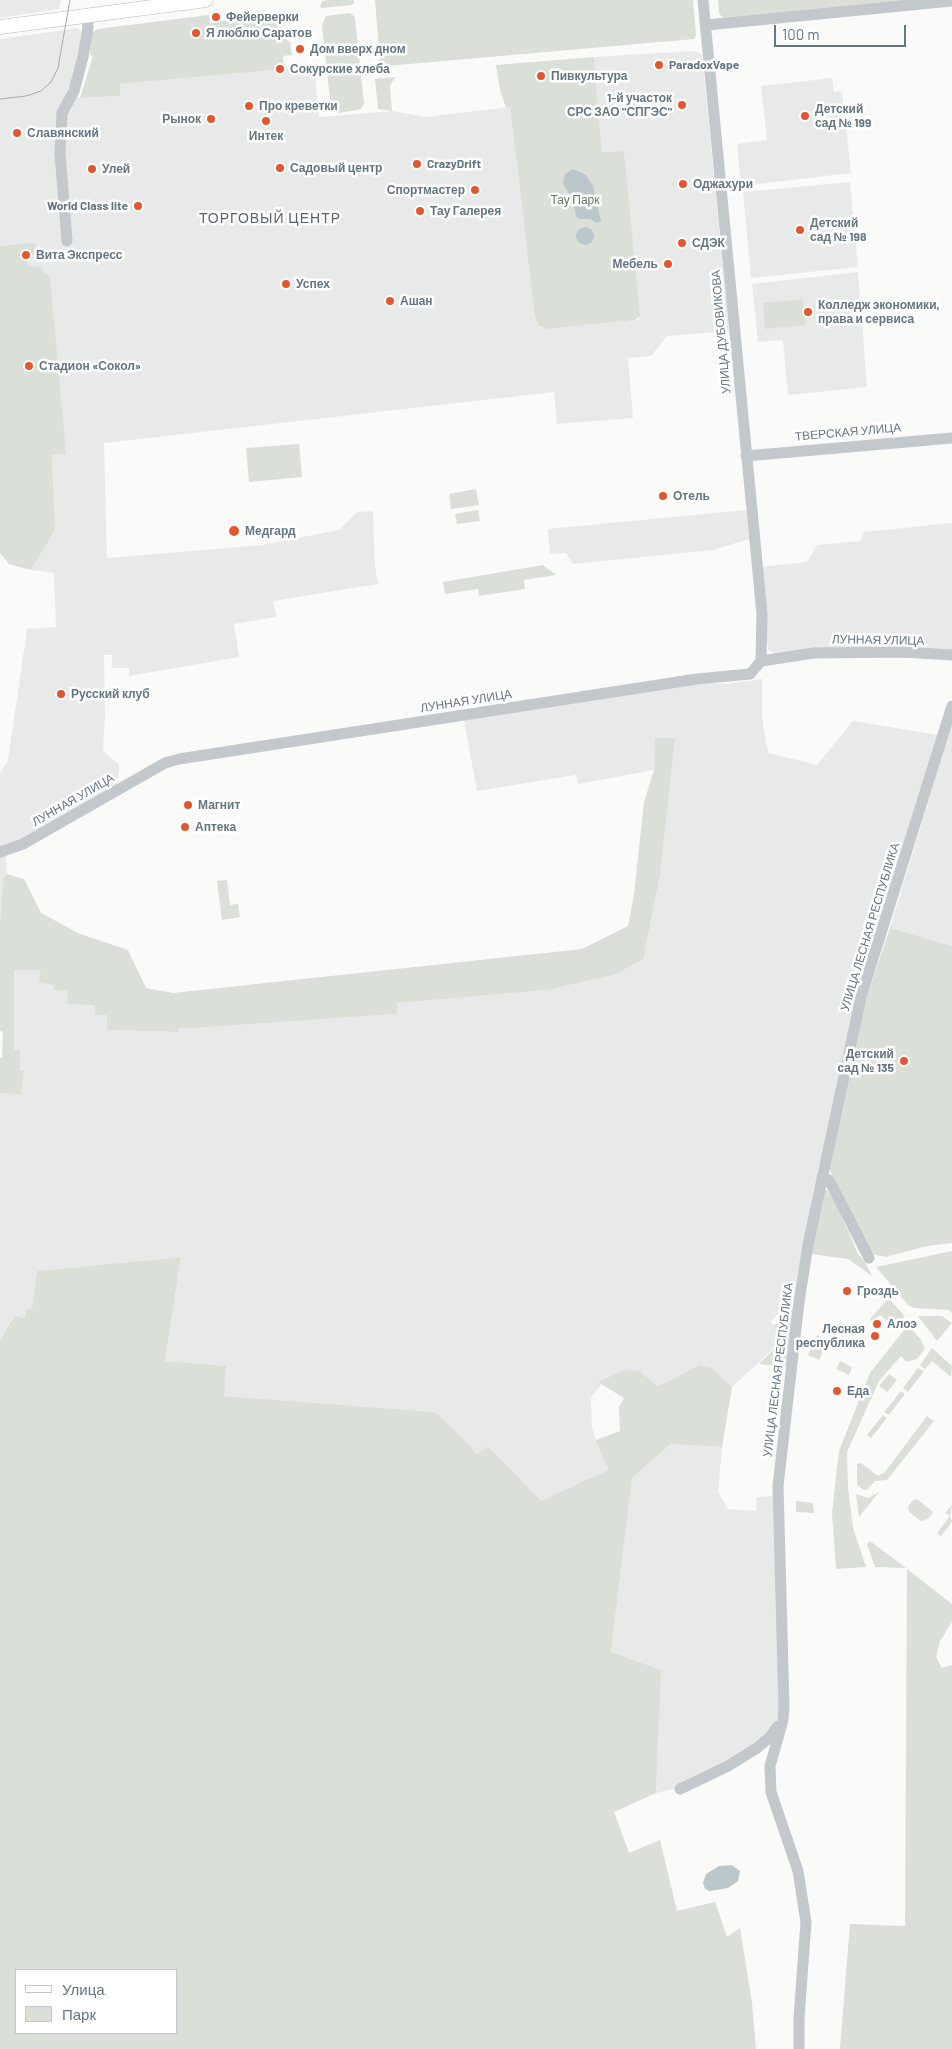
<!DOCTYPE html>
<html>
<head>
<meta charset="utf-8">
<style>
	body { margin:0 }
	#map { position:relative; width:952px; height:2049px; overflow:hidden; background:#fafaf8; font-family:Barlow,sans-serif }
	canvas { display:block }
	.legend { position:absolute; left:15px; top:1969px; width:162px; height:65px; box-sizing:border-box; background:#fff; border:1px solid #c1c8cd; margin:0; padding:6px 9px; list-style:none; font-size:15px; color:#657683 }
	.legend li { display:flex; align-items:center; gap:10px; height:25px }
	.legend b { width:25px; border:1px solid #c1c8cd }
	.scale { position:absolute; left:774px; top:25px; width:132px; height:22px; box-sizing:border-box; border:2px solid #657683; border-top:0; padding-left:6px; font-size:15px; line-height:18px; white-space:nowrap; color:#657683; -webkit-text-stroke:4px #fff; paint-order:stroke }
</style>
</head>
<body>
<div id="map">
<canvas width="952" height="2049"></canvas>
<ul class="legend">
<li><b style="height:6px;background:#fff"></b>Улица</li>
<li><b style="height:14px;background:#dadfd7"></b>Парк</li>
</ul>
<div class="scale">100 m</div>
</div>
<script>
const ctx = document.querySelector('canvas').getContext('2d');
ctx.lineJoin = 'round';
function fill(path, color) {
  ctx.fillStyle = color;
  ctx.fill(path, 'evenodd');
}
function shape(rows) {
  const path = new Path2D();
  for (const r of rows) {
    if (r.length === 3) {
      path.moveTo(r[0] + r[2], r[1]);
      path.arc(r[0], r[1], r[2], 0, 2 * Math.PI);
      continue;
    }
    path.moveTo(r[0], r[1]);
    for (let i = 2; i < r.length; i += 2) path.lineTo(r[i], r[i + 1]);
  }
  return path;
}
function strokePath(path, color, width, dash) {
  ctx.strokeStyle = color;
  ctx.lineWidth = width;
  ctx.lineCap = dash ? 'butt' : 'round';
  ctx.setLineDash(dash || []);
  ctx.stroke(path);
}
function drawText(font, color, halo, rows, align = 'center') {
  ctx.font = font + ' Barlow,sans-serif';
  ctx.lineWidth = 5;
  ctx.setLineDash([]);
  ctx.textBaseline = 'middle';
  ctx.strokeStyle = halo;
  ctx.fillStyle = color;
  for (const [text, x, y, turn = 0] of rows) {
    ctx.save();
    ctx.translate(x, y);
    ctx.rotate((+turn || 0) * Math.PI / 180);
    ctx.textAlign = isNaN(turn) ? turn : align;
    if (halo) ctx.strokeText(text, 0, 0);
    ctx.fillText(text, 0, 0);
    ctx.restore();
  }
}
fill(shape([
	[0,0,61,0,59,9,0,18],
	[78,28,83,35,71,84,67,91,80,98,120,96,120,84,314,66,319,117,392,111,426,117,510,107,524,226,547,329,635,320,639,319,624,151,602,152,594,57,694,51,698,52,702,55,729,331,667,336,651,356,628,358,633,418,557,424,554,392,104,443,107,558,262,545,339,530,357,512,373,511,375,566,378,584,273,601,276,617,234,624,239,657,129,676,129,668,112,668,112,655,104,655,105,719,103,749,107,755,119,764,119,773,116,786,37,833,0,847,0,773,8,761,27,629,56,627,54,573,31,570,55,530,52,455,66,453,28,267,6,245,0,246,0,39],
	[832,78,834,92,842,91,851,173,741,186,737,144,767,140,761,86],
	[850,182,858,267,751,278,743,192],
	[858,272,867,387,788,395,783,340,758,342,752,284],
	[746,510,749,539,713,550,573,564,566,553,550,554,548,529],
	[952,523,952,651,776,654,768,649,760,567,807,562,817,545,860,541,864,532],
	[762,679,762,717,766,744,769,753,817,765,853,721,938,735,881,926,804,1244,794,1291,789,1300,771,1322,785,1338,732,1387,711,1367,699,1365,668,1382,657,1386,640,1371,599,1382,601,1385,591,1398,592,1428,608,1470,541,1502,488,1446,477,1456,460,1435,435,1412,223,1396,225,1366,165,1361,181,1257,37,1271,32,1310,26,1318,13,1316,0,1340,0,1093,21,1095,23,1071,20,1071,14,1051,14,970,42,970,54,985,95,1005,107,1015,107,1030,178,1032,179,1028,195,1028,397,1014,397,1003,547,990,614,975,660,874,656,738,654,770,578,784,576,775,477,791,464,720,706,683,727,684],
	[952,723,952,946,890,928],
	[6,856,7,874,3,879,0,924,0,857],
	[671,1444,722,1447,718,1492,728,1509,756,1511,757,1497,774,1496,780,1702,778,1716,774,1725,752,1748,689,1779,677,1788,656,1793,660,1670,611,1652,632,1478]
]), '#e8e9e9');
fill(shape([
	[329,0,354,0,354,3,352,5,322,8,320,7,322,1],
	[375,0,693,0,696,35,694,39,387,66,380,63],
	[718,0,926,0,726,19,722,17,719,13],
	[286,11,287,19,282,23,280,33,285,39,290,42,292,55,283,56,284,69,120,84,120,96,80,98,93,56,90,55,91,34,97,29,209,15,210,23],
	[350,13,355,17,364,104,361,109,357,110,338,113,333,111,331,108,322,25,326,16],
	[594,57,602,152,624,151,640,316,635,320,547,329,538,325,535,316,510,107,506,108,500,90,496,65],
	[395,77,390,86,392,111,378,109,375,79],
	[35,243,36,254,27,255,28,267,39,266,50,278,66,454,52,455,55,530,31,570,9,564,0,553,0,246],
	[803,299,805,325,765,329,763,303],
	[299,444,302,477,249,482,246,448],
	[476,489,479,505,451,509,449,494],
	[478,510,480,521,457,524,455,514],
	[543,565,556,575,524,580,525,589,479,596,478,589,445,594,443,582],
	[655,738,675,738,660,874,643,959,614,975,547,990,397,1003,397,1014,195,1028,179,1028,179,1032,107,1030,107,1015,95,1015,95,1005,68,1004,67,991,54,990,54,985,39,982,41,970,14,970,14,1050,20,1050,20,1071,24,1071,21,1095,0,1093,0,1058,2,1058,3,1032,0,1031,0,924,3,879,7,874,24,879,41,913,80,934,128,950,146,988,173,993,582,949,628,926,634,894,644,802,654,770],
	[227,880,230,905,238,904,240,917,222,920,217,881],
	[890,928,952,946,952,1243,927,1246,886,1257,872,1254,830,1171,828,1165,866,999],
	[824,1190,827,1190,837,1206,858,1254,865,1262,872,1276,848,1259,811,1254],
	[952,1251,952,1313,949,1310,914,1308,908,1305,876,1267],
	[181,1257,165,1361,226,1366,224,1396,435,1412,460,1435,477,1455,488,1446,541,1501,608,1470,596,1440,620,1431,619,1407,624,1398,598,1382,625,1370,640,1371,657,1386,668,1382,699,1365,711,1367,732,1387,722,1447,671,1444,632,1478,611,1652,661,1670,656,1793,614,1812,629,1853,660,1840,677,1911,715,1902,727,1937,740,1928,752,2003,756,2049,0,2049,0,1340,14,1316,25,1318,27,1309,32,1309,37,1271],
	[16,1970,176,1970,176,2033,16,2033],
	[890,1300,903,1314,904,1317,896,1328,880,1315,873,1322,870,1319,886,1301],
	[791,1308,794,1310,789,1367,759,1364,785,1338,774,1326],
	[918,1316,942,1316,952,1323,937,1341],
	[908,1325,921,1340,925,1349,917,1359,907,1362,901,1356,879,1381,847,1452,848,1488,853,1528,866,1567,836,1569,832,1513,839,1451,870,1373],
	[817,1335,828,1341,819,1360,808,1355],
	[932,1348,952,1366,951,1377,932,1361,925,1369,920,1365],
	[840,1361,852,1367,849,1375,836,1369],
	[918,1368,924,1371,908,1392,903,1388],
	[889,1374,897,1380,887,1392,879,1386],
	[901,1391,905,1394,889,1415,884,1412],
	[883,1415,887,1418,871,1438,867,1435],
	[927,1416,934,1421,887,1480,875,1481,868,1489,864,1490,857,1485,857,1464,861,1463,878,1476,885,1472],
	[879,1492,859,1517,856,1494,868,1498],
	[917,1499,933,1512,928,1519,921,1521,909,1512,908,1506,913,1500],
	[796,1501,813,1503,814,1513,796,1512],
	[952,1505,950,1516,952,1522,941,1536,937,1533,950,1516,945,1513],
	[870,1541,906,1568,875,1567,867,1544],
	[907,1569,952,1604,952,1622,940,1641,936,1657,942,1668,952,1665,952,2049,840,2049,850,1924,905,1926]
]), '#dadfd7');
fill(shape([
	[573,169,586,175,593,186,601,221,597,223,590,219,579,219,576,216,573,201,563,183,565,174],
	[585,236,9],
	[732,1865,740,1871,738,1881,728,1888,710,1891,705,1889,703,1883,706,1874,719,1866]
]), '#bbc7cb');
const major = shape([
	[0,27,206,0]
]);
strokePath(major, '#b5babe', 15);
strokePath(shape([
	[703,0,762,614,761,661],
	[707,25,952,1],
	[67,241,60,153,62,113,74,91,83,57,88,28,87,16],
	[746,456,952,438],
	[0,852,23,844,165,763,179,759,697,679,750,674,761,661,814,653,903,652,952,655],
	[822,1177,829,1180,869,1258],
	[680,1789,728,1766,757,1748,770,1737,778,1726],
	[799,2049,799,2018,806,1922,798,1871,771,1792,770,1766,783,1720,784,1707,778,1486,799,1302,808,1245,861,997,952,706]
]), '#c3c8cc', 11);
strokePath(major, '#fff', 14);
strokePath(shape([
	[0,99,26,96,41,91,51,82,58,68,70,0]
]), '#a2aab0', 1);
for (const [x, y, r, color] of [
	[216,17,5,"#e4572e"],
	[196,33,5,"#e4572e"],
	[300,49,5,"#e4572e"],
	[659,65,5,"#e4572e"],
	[280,69,5,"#e4572e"],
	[541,76,5,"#e4572e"],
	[682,105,5,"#e4572e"],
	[249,106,5,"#e4572e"],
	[805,116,5,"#e4572e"],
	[211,119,5,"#e4572e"],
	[266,121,5,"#e4572e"],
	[17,133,5,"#e4572e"],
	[417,164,5,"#e4572e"],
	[280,168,5,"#e4572e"],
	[92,169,5,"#e4572e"],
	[683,184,5,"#e4572e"],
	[475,190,5,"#e4572e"],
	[138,206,5,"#e4572e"],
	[420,211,5,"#e4572e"],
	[800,230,5,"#e4572e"],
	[682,243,5,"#e4572e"],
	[26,255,5,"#e4572e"],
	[668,264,5,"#e4572e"],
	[286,284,5,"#e4572e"],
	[390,301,5,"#e4572e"],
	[808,312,5,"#e4572e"],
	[29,366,5,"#e4572e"],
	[663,496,5,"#e4572e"],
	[234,531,6,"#e4572e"],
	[61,694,5,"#e4572e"],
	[188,805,5,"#e4572e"],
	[185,827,5,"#e4572e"],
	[904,1061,5,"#e4572e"],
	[847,1291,5,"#e4572e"],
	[877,1324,5,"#e4572e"],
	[875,1336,5,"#e4572e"],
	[837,1391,5,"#e4572e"]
]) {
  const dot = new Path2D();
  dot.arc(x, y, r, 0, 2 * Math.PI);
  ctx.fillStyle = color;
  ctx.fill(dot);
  strokePath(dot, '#fff', 2);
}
drawText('bold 12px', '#657683', '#fff', [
	["Фейерверки",226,17],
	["Я люблю Саратов",206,33],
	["Дом вверх дном",310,49],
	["ParadoxVape",669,65],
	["Сокурские хлеба",290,69],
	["Пивкультура",551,76],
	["1-й участок",672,98,"right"],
	["СРС ЗАО \"СПГЭС\"",672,112,"right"],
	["Про креветки",259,106],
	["Детский",815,109],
	["сад № 199",815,123],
	["Рынок",201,119,"right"],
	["Славянский",27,133],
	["Интек",266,136,"center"],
	["CrazyDrift",427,164],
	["Садовый центр",290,168],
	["Улей",102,169],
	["Оджахури",693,184],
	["Спортмастер",465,190,"right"],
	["World Class lite",128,206,"right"],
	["Тау Галерея",430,211],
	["Детский",810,223],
	["сад № 198",810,237],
	["СДЭК",692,243],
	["Вита Экспресс",36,255],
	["Мебель",658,264,"right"],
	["Успех",296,284],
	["Ашан",400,301],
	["Колледж экономики,",818,305],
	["права и сервиса",818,319],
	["Стадион «Сокол»",39,366],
	["Отель",673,496],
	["Медгард",245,531],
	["Русский клуб",71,694],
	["Магнит",198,805],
	["Аптека",195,827],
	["Детский",894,1054,"right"],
	["сад № 135",894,1068,"right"],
	["Гроздь",857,1291],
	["Алоэ",887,1324],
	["Лесная",865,1329,"right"],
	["республика",865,1343,"right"],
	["Еда",847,1391]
], 'left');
drawText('12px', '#687a64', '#fff', [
	["Тау Парк",575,200]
]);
drawText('12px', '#657683', '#fff', [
	["УЛИЦА ДУБОВИКОВА",721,332,-95],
	["ТВЕРСКАЯ УЛИЦА",848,432,-5],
	["ЛУННАЯ УЛИЦА",878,640,1],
	["ЛУННАЯ УЛИЦА",466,701,-9],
	["ЛУННАЯ УЛИЦА",73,800,-30],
	["УЛИЦА ЛЕСНАЯ РЕСПУБЛИКА",870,927,-73],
	["УЛИЦА ЛЕСНАЯ РЕСПУБЛИКА",778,1370,-83]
]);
ctx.letterSpacing = '1px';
drawText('14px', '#57646e', '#fff', [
	["ТОРГОВЫЙ ЦЕНТР",270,218]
]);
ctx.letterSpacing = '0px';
</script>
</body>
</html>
